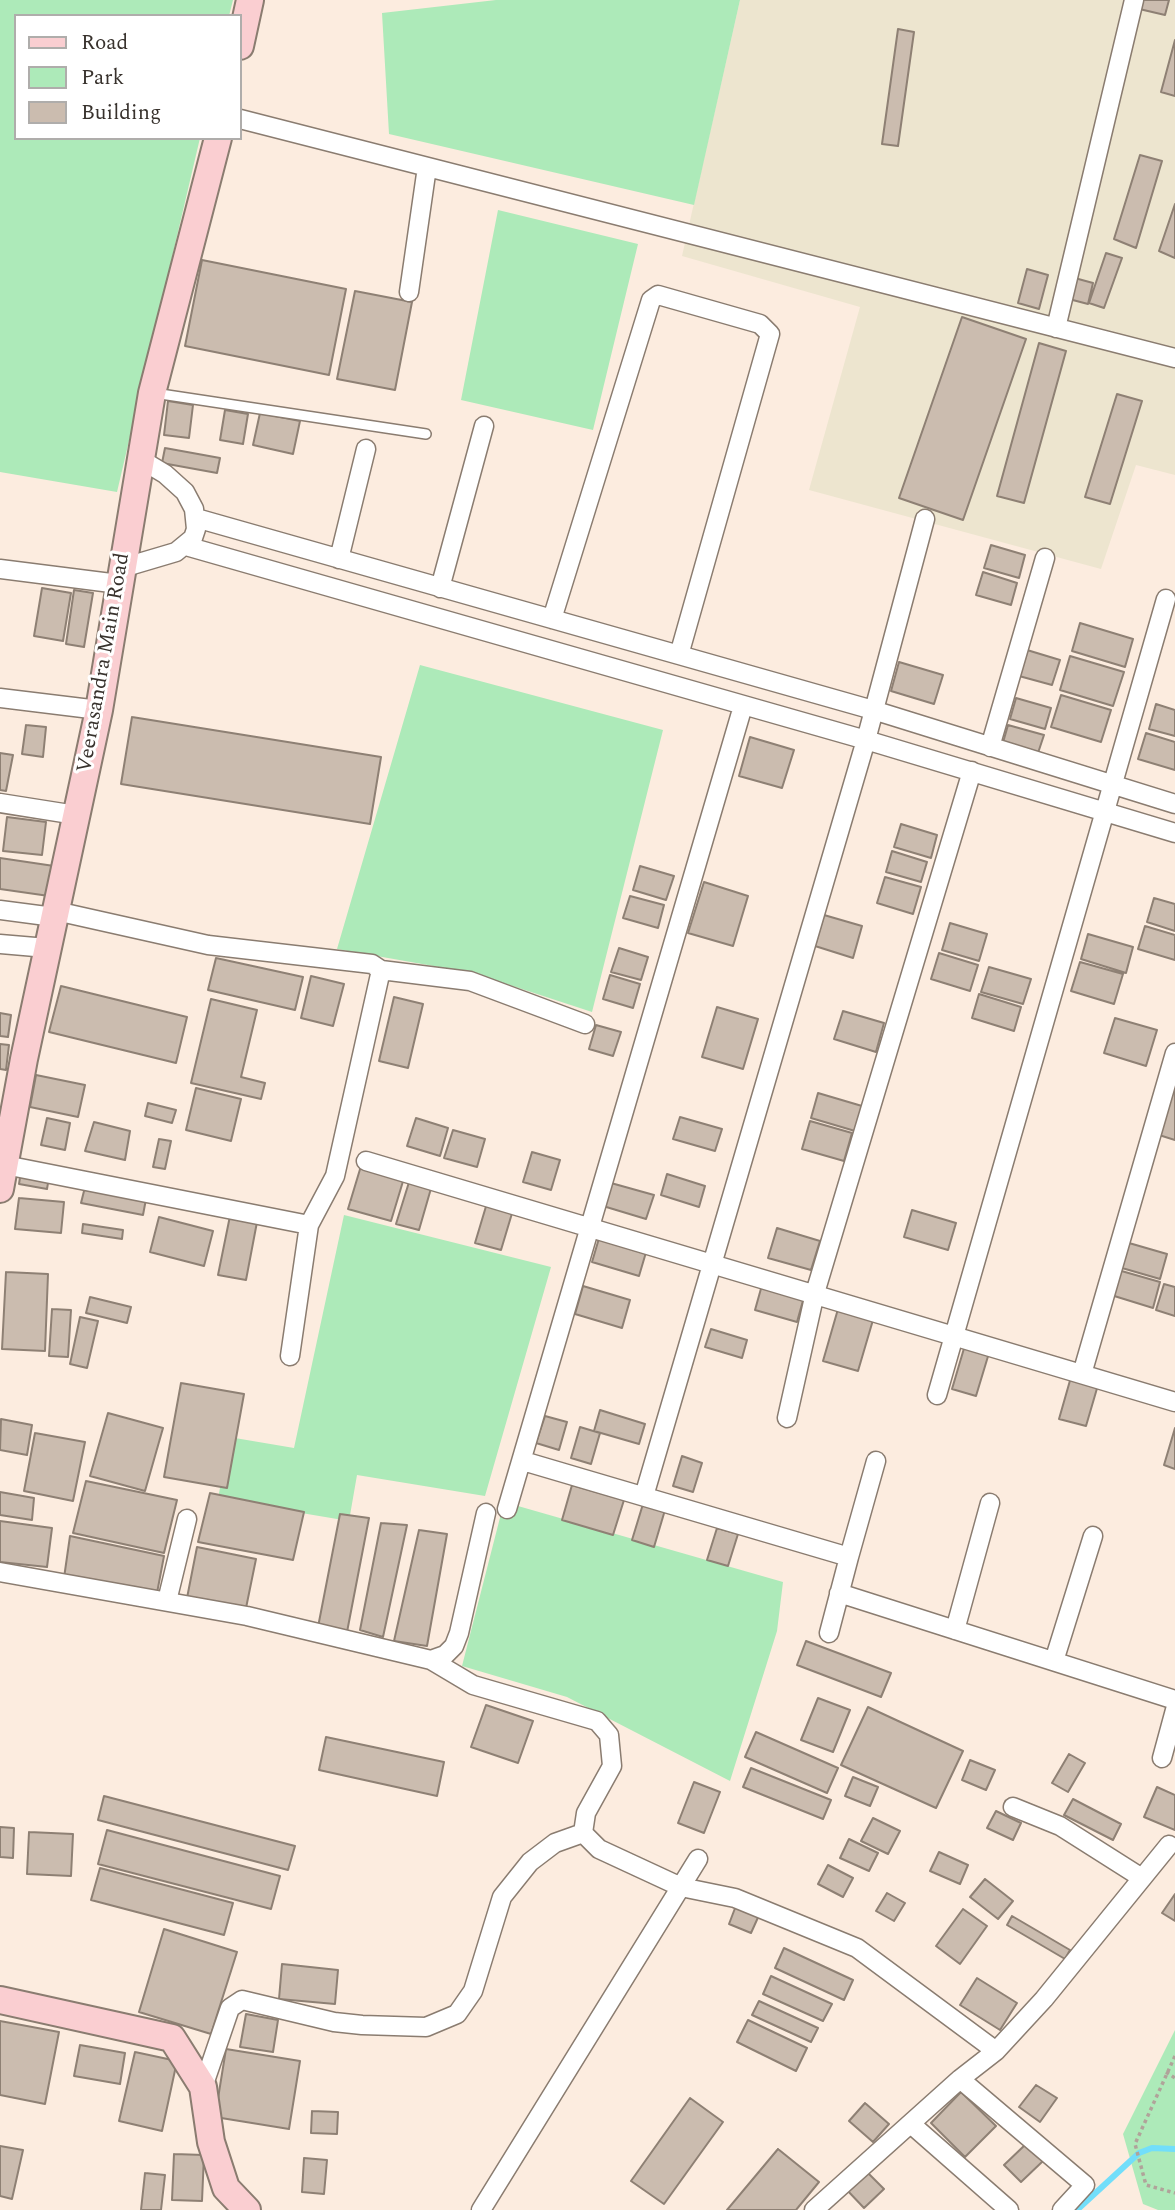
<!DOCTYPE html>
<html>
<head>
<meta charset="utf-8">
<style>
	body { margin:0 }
	#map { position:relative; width:1175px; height:2210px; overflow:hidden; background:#fcecdf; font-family:Spectral,serif }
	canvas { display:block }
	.legend { position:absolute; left:14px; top:14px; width:228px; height:126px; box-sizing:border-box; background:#fff; border:2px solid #afadab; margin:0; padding:9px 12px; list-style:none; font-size:21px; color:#38322d }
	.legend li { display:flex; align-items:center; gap:14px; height:35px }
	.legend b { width:35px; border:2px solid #afadab }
</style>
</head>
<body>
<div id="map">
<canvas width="1175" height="2210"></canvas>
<ul class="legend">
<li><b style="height:9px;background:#faced1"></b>Road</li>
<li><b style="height:19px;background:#adeab9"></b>Park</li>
<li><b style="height:19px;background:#cbbcaf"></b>Building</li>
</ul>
</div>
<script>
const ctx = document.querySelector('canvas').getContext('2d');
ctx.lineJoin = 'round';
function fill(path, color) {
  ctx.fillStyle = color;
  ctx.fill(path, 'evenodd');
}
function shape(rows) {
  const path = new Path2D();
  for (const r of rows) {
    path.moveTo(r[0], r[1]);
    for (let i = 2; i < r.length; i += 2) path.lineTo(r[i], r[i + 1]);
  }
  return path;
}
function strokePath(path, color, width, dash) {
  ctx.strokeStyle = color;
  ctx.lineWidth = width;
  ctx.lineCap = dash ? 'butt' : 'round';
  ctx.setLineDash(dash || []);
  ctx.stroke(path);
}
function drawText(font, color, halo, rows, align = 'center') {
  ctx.font = font + ' Spectral,serif';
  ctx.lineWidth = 6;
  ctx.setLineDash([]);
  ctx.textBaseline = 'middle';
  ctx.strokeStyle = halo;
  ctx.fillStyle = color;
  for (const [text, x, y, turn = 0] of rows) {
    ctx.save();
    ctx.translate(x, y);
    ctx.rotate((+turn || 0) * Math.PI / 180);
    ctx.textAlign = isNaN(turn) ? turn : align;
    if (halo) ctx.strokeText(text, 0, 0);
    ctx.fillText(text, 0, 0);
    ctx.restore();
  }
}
fill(shape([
	[740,0,1175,0,1175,475,1136,465,1101,569,809,490,860,307,682,256]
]), '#ede5cf');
fill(shape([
	[0,0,233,0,229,16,16,16,16,138,200,138,117,492,0,472],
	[496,0,740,0,694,205,389,134,382,13],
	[498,210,638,244,593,430,461,400],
	[420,665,663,730,592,1012,473,973,337,949],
	[344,1215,551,1267,485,1496,357,1475,349,1521,218,1499,229,1437,294,1448],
	[504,1502,783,1582,777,1631,730,1781,567,1697,462,1666],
	[1175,2030,1175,2210,1158,2210,1143,2204,1123,2134]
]), '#adeab9');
strokePath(shape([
	[1077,2210,1139,2153,1152,2148,1175,2149]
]), '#72defa', 6);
const building = shape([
	[1137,0,1169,0,1165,15,1135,8,1137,0],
	[898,29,914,32,898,146,882,144,898,29],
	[1175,40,1175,96,1161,92,1175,40],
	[1140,155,1162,161,1136,248,1114,239,1140,155],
	[1175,204,1175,258,1159,251,1175,204],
	[1106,253,1122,258,1104,308,1089,303,1106,253],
	[202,260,346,289,329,375,185,346,202,260],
	[1027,269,1048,275,1039,309,1018,303,1027,269],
	[1071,277,1093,283,1088,304,1065,298,1071,277],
	[355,291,412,302,395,390,337,379,355,291],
	[962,317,1026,339,963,520,899,498,962,317],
	[1039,343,1066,351,1024,503,997,496,1039,343],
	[1117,394,1142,401,1110,504,1085,497,1117,394],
	[168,401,193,405,189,438,164,435,168,401],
	[225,410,248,414,243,444,220,440,225,410],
	[260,413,300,421,293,454,253,445,260,413],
	[165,448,220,458,217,473,162,463,165,448],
	[991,545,1025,555,1019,578,984,568,991,545],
	[983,572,1017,583,1011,605,976,595,983,572],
	[42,588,71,593,63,641,34,636,42,588],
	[74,590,93,593,84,647,66,644,74,590],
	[1080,623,1133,639,1125,667,1072,651,1080,623],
	[1027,650,1060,660,1052,685,1019,676,1027,650],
	[1070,656,1124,672,1113,706,1060,690,1070,656],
	[899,662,943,675,934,704,891,691,899,662],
	[1061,695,1111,710,1101,742,1051,727,1061,695],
	[1016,698,1051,708,1045,729,1010,719,1016,698],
	[1156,704,1175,710,1175,736,1149,729,1156,704],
	[132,717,381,757,370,824,121,784,132,717],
	[26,725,46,727,43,757,22,754,26,725],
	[1008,725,1044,735,1037,756,1002,746,1008,725],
	[1146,733,1175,742,1175,770,1138,759,1146,733],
	[750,737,794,750,782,788,739,776,750,737],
	[0,753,13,755,6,791,0,790,0,753],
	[7,817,46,822,42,855,3,851,7,817],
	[901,824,937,835,931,858,894,847,901,824],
	[892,851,927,862,921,882,886,872,892,851],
	[0,858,54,866,49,896,0,889,0,858],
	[640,866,674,876,666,900,633,890,640,866],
	[885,877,921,887,913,914,877,903,885,877],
	[704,882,748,896,733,946,688,933,704,882],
	[630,896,664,905,658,928,623,918,630,896],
	[1154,898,1175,904,1175,931,1147,922,1154,898],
	[824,915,862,926,853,958,815,946,824,915],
	[950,923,987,934,979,961,942,950,950,923],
	[1145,926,1175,935,1175,960,1138,949,1145,926],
	[1088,934,1133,947,1126,973,1081,959,1088,934],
	[619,948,648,957,641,980,611,972,619,948],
	[939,953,978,965,970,991,931,979,939,953],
	[216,958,303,977,295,1010,208,990,216,958],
	[1080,962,1123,974,1114,1004,1071,991,1080,962],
	[989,967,1031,979,1023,1004,981,992,989,967],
	[610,975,640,984,633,1008,603,999,610,975],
	[311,976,344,984,333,1026,301,1018,311,976],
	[61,986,187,1017,176,1063,49,1032,61,986],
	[979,994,1021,1007,1014,1031,972,1018,979,994],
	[394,997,423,1004,408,1068,379,1061,394,997],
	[211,999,257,1010,241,1077,265,1083,261,1099,191,1083,211,999],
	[717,1007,758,1019,743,1069,702,1057,717,1007],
	[843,1011,884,1023,876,1052,834,1039,843,1011],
	[0,1013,11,1015,8,1037,0,1036,0,1013],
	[1115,1018,1157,1030,1146,1066,1104,1053,1115,1018],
	[596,1025,621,1032,613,1056,589,1049,596,1025],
	[0,1044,9,1045,6,1070,0,1069,0,1044],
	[36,1075,85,1085,78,1117,30,1107,36,1075],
	[196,1088,241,1099,231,1141,186,1130,196,1088],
	[1173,1088,1175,1088,1175,1140,1159,1135,1173,1088],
	[818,1093,862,1106,855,1131,811,1118,818,1093],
	[148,1103,176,1110,172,1123,145,1116,148,1103],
	[680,1117,722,1129,715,1151,673,1139,680,1117],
	[47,1118,70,1123,65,1150,41,1145,47,1118],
	[416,1118,448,1128,440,1156,407,1146,416,1118],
	[810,1121,852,1133,844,1161,802,1149,810,1121],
	[94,1122,130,1131,125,1160,85,1151,94,1122],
	[453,1130,485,1139,477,1167,444,1158,453,1130],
	[159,1139,171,1141,165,1169,153,1167,159,1139],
	[532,1152,560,1160,551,1190,523,1182,532,1152],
	[361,1166,404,1178,391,1221,348,1209,361,1166],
	[21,1171,49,1177,47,1189,19,1184,21,1171],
	[667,1174,705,1186,699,1207,661,1195,667,1174],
	[410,1179,432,1185,419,1230,396,1224,410,1179],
	[611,1183,654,1195,646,1219,603,1206,611,1183],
	[85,1187,146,1199,143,1215,81,1203,85,1187],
	[19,1198,64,1202,61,1233,15,1229,19,1198],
	[487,1203,513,1210,501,1250,475,1243,487,1203],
	[912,1210,956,1223,948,1250,904,1237,912,1210],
	[230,1216,257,1222,246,1280,218,1275,230,1216],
	[159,1217,213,1231,204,1266,150,1252,159,1217],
	[83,1224,123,1230,122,1239,82,1233,83,1224],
	[777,1228,820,1241,811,1270,768,1258,777,1228],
	[600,1235,647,1249,639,1276,592,1262,600,1235],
	[1129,1243,1167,1254,1160,1279,1122,1268,1129,1243],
	[1118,1270,1160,1282,1153,1308,1111,1295,1118,1270],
	[6,1272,48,1274,45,1351,2,1349,6,1272],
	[1164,1284,1175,1287,1175,1316,1156,1310,1164,1284],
	[762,1285,804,1297,797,1322,755,1310,762,1285],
	[583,1286,630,1300,622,1328,575,1314,583,1286],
	[90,1297,131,1307,127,1323,86,1313,90,1297],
	[52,1309,71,1310,68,1357,49,1356,52,1309],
	[838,1309,873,1320,858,1371,823,1361,838,1309],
	[80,1317,98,1321,87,1368,70,1364,80,1317],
	[711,1329,747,1340,742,1358,705,1347,711,1329],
	[965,1345,989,1353,976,1396,952,1389,965,1345],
	[1071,1377,1098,1385,1086,1426,1059,1419,1071,1377],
	[181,1383,244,1394,227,1488,164,1477,181,1383],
	[600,1410,645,1424,639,1444,594,1431,600,1410],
	[108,1413,163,1428,145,1491,90,1476,108,1413],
	[545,1416,567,1422,559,1450,536,1443,545,1416],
	[1,1419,32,1425,27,1455,0,1450,1,1419],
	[580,1427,600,1433,591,1464,571,1458,580,1427],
	[1175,1428,1175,1469,1164,1465,1175,1428],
	[35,1433,85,1442,73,1501,24,1491,35,1433],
	[682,1456,702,1463,693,1492,673,1486,682,1456],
	[86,1481,177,1500,164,1553,73,1533,86,1481],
	[572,1485,624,1500,613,1535,562,1520,572,1485],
	[0,1492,34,1498,32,1520,0,1515,0,1492],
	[210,1493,304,1512,293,1560,198,1542,210,1493],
	[643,1504,665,1510,654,1547,632,1540,643,1504],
	[340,1514,369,1518,347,1632,318,1627,340,1514],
	[0,1521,52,1528,47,1567,0,1562,0,1521],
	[381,1523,407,1525,383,1637,360,1630,381,1523],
	[717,1528,738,1534,728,1566,707,1560,717,1528],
	[419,1530,447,1534,427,1646,394,1641,419,1530],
	[70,1536,164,1556,157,1593,64,1578,70,1536],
	[197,1547,256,1559,246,1608,187,1598,197,1547],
	[806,1641,891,1673,881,1697,797,1665,806,1641],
	[818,1698,850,1710,833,1752,801,1740,818,1698],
	[486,1705,533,1721,518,1763,471,1747,486,1705],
	[868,1707,963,1751,936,1808,841,1765,868,1707],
	[756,1732,838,1768,827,1793,745,1757,756,1732],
	[326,1737,444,1762,437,1796,319,1770,326,1737],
	[1069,1754,1085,1763,1068,1792,1052,1783,1069,1754],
	[970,1760,995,1770,986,1790,962,1780,970,1760],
	[751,1768,831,1800,823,1819,743,1787,751,1768],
	[853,1777,878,1787,870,1806,845,1796,853,1777],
	[694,1782,720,1792,704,1833,678,1823,694,1782],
	[1157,1787,1175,1795,1175,1830,1144,1817,1157,1787],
	[104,1796,295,1846,288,1870,98,1820,104,1796],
	[1073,1799,1121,1824,1113,1840,1064,1815,1073,1799],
	[996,1811,1021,1823,1013,1840,987,1828,996,1811],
	[873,1818,900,1831,888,1854,861,1841,873,1818],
	[0,1827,14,1828,13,1858,0,1857,0,1827],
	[107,1830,280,1876,271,1909,98,1864,107,1830],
	[29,1832,73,1834,71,1876,27,1874,29,1832],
	[849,1839,878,1853,869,1871,840,1858,849,1839],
	[939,1852,968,1865,960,1884,930,1871,939,1852],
	[828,1865,853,1878,843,1897,818,1884,828,1865],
	[100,1868,233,1903,224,1935,91,1900,100,1868],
	[985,1879,1013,1901,998,1919,970,1897,985,1879],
	[887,1893,905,1903,894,1921,876,1911,887,1893],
	[1175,1894,1175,1921,1162,1913,1175,1894],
	[737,1903,760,1913,751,1933,729,1924,737,1903],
	[963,1909,987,1926,960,1964,936,1946,963,1909],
	[1012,1916,1070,1950,1065,1959,1007,1925,1012,1916],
	[164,1929,237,1952,211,2034,139,2012,164,1929],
	[784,1948,853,1980,844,2000,775,1968,784,1948],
	[282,1964,338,1970,335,2004,279,1999,282,1964],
	[771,1976,832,2004,823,2021,763,1994,771,1976],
	[977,1978,1017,2003,1000,2030,960,2005,977,1978],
	[759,2001,818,2028,811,2042,752,2015,759,2001],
	[246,2014,278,2020,273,2052,240,2047,246,2014],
	[748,2020,807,2048,796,2071,737,2042,748,2020],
	[0,2021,59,2032,45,2104,0,2095,0,2021],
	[80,2045,125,2053,120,2084,74,2076,80,2045],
	[226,2049,300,2061,289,2129,215,2117,226,2049],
	[135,2052,177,2061,162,2131,119,2121,135,2052],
	[1036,2085,1057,2098,1040,2122,1019,2107,1036,2085],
	[961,2092,996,2126,965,2157,931,2123,961,2092],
	[690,2098,723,2122,664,2204,631,2181,690,2098],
	[865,2103,889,2124,873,2142,849,2121,865,2103],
	[312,2111,338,2112,337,2134,311,2133,312,2111],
	[1026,2144,1043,2161,1021,2182,1004,2165,1026,2144],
	[0,2146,23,2150,12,2199,0,2196,0,2146],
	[778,2149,819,2182,796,2210,727,2210,778,2149],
	[174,2154,204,2155,202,2201,172,2200,174,2154],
	[304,2158,327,2160,324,2194,302,2192,304,2158],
	[865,2170,884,2189,864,2208,846,2189,865,2170],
	[145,2173,165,2175,161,2210,141,2210,145,2173]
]);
fill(building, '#cbbcaf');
strokePath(building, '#8e8074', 2);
const lane = shape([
	[154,393,426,434]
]);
const street = shape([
	[240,119,1175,358],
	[409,292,427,167],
	[1056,328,1134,0],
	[196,518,873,710,1175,804],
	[186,546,866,740,1175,833],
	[339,559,366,449],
	[122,568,176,552,193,538,196,529,194,509,185,492,165,474,140,459],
	[0,569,119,584],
	[440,588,484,426],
	[552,619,651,300,658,295,760,324,770,334,679,655],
	[0,698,99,710],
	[990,747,1045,558],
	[0,803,76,815],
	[0,910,54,917],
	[56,911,208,945,372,964,381,970,335,1176,309,1225,290,1356],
	[0,944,47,948],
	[381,970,470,981,585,1024],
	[366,1161,1175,1402],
	[5,1165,309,1225],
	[1082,1374,1175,1053],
	[937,1395,1166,599],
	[787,1418,815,1293,972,771],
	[523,1461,849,1557,876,1461],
	[644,1496,866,740,925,519],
	[507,1509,743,706],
	[0,1572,247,1616,431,1660,445,1655,454,1646,459,1633,486,1513],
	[839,1593,1175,1700],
	[167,1601,187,1519],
	[955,1630,990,1503],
	[829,1633,849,1557],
	[431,1660,473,1685,597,1721,609,1735,612,1766,586,1813,583,1833,599,1849,681,1887,735,1898,857,1948,996,2051,960,2079],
	[1054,1661,1093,1536],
	[1162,1758,1175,1710],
	[1013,1807,1060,1826,1142,1878],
	[996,2051,1044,1999,1169,1845],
	[203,2087,230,2008,242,2000,334,2022,362,2025,426,2027,457,2014,473,1991,502,1897,530,1862,555,1843,583,1833],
	[911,2124,1009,2210],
	[481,2210,698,1859],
	[814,2210,960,2079,1085,2185,1062,2210]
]);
const secondary = shape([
	[240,46,250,0],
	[0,1189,24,1059,99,710,152,393,218,138],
	[0,2000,172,2038,203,2087,211,2142,226,2188,247,2210]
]);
strokePath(lane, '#8a7c70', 12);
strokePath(street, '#8a7c70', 21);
strokePath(secondary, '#8a7c70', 30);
strokePath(shape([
	[1175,2056,1135,2144,1146,2185,1175,2193],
	[1166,2072,1175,2078]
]), '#b0a39a', 3.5, [3.5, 3.5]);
strokePath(lane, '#fff', 9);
strokePath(street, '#fff', 18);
strokePath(secondary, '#faced1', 26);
drawText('21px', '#38322d', '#fff', [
	["Veerasandra Main Road",105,663,-80]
]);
</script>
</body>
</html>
